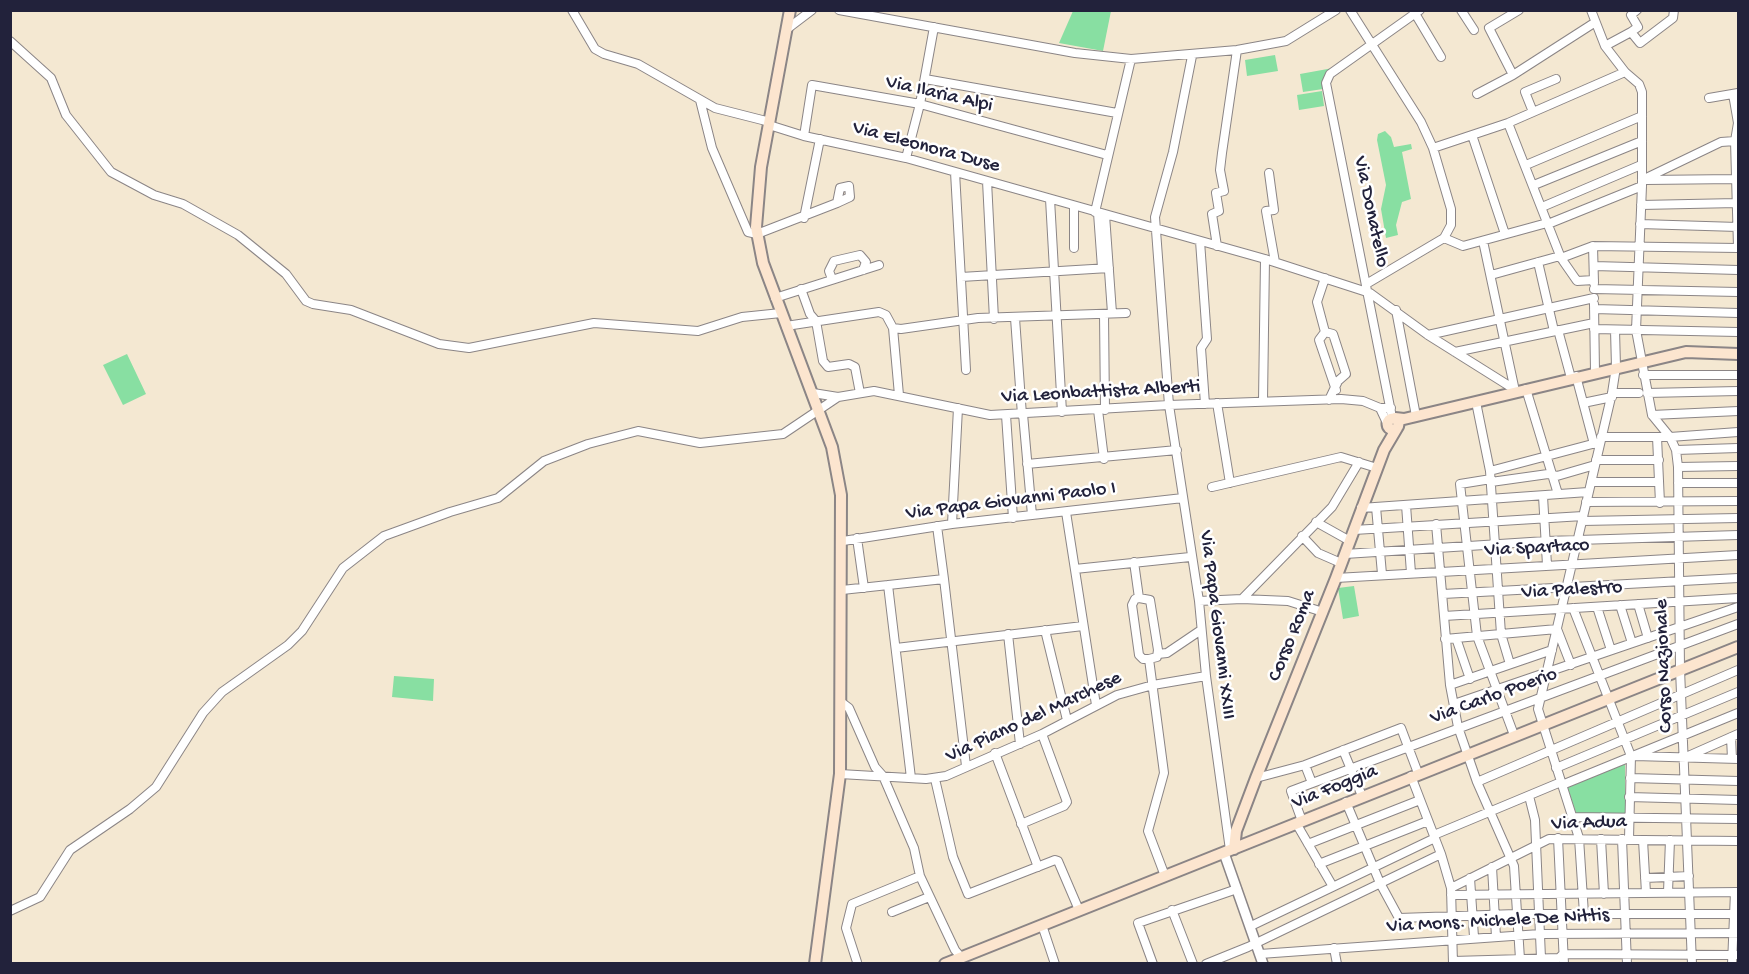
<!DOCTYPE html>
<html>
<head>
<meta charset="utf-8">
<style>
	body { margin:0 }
	#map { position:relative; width:1749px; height:974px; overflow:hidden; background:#f4e8d2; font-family:"Gochi Hand",sans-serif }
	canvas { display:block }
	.frame { position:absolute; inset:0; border:12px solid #22223b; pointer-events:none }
</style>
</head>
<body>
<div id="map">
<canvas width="1749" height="974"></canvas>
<div class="frame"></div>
</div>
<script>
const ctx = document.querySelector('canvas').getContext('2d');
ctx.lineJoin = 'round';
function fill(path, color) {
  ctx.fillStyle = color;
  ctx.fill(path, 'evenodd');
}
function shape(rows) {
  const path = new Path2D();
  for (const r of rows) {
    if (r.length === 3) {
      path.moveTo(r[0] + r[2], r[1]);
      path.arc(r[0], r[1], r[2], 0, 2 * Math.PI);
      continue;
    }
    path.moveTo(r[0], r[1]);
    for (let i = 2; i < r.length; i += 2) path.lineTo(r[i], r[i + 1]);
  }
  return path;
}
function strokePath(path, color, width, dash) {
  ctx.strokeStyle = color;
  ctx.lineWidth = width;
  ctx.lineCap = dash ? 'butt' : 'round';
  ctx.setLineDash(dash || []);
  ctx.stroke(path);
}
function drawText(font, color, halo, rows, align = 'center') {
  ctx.font = font + ' "Gochi Hand",sans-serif';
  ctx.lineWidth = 5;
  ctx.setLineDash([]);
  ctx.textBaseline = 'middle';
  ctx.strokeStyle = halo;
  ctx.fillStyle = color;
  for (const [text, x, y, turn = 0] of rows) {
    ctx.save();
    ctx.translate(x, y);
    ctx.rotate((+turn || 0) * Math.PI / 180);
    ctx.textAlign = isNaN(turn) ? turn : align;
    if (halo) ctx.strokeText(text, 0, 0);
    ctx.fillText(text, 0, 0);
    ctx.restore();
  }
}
fill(shape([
	[1073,11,1111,11,1103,51,1059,43],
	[1275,55,1278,71,1247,76,1245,60],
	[1333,68,1323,83,1323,89,1303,92,1300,74],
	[1322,91,1324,106,1299,110,1297,95],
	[1385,131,1391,137,1394,147,1411,144,1412,149,1402,152,1411,199,1402,202,1396,225,1398,235,1386,238,1381,209,1386,185,1377,140,1378,134],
	[127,354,146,394,123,405,103,365],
	[1354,586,1359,616,1343,619,1338,588],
	[394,676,434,679,433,701,392,697],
	[1625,764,1625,813,1576,813,1567,786]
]), '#88dfa2');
const minor = shape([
	[572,10,595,49,604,54,638,64,715,108,770,122],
	[839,10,1075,53,1131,59,1237,50,1286,41,1336,10],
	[1350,10,1421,122,1433,148,1451,209,1451,225,1444,238,1368,283],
	[1413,10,1441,57],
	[1461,10,1474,30],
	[1591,10,1605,46,1625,72,1639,84,1642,92,1642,186,1636,330,1652,415,1670,437,1676,450,1678,467,1680,669,1692,964],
	[787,29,812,10],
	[1631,32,1638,27,1631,15,1637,10],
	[10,41,51,78,66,115,111,172,154,195,183,204,238,235,286,274,306,301,313,304,351,310,439,344,469,348,594,323,698,331,742,317,781,313],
	[1605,46,1631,32,1640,43,1673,18,1674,10],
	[1192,56,1173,152,1155,217,1169,405,1199,601,1206,676,1230,850],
	[1513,75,1489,28,1519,10],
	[925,79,1117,113],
	[1477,94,1513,75,1594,23],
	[1733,94,1738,123,1735,141,1738,247],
	[1709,98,1738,93],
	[700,100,712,148,748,232,757,234,837,203,850,197,849,186,840,188,837,203],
	[1533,112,1525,92,1556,79],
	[1508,123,1561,258,1577,281,1594,280],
	[769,125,804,136,906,158,1265,259,1370,293,1428,335,1514,389],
	[1472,135,1505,234],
	[804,136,812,85,920,104,1107,155],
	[1433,148,1508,123,1625,72],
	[906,158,920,104,934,27],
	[1526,165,1642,116],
	[955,172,966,370],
	[1269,173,1274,210,1266,211,1275,262],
	[1642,180,1721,142,1735,141],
	[1646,180,1736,179],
	[987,181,994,319],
	[1534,185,1642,141],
	[1050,199,1062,412],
	[1641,205,1737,203],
	[1074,206,1074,248],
	[1542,207,1641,165],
	[1095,212,1131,59],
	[1098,213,1102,268],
	[1105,215,1112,313],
	[804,218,820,139],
	[1548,224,1642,186],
	[1640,224,1738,227],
	[1444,238,1463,246,1547,223],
	[1200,241,1207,339,1201,348,1205,404],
	[1483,241,1515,391],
	[1217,246,1212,214,1219,211,1216,193,1224,191,1220,170,1222,153,1237,50],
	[1593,246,1594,283],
	[1561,258,1593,246,1738,248],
	[1538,262,1554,331],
	[1594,266,1738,270],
	[1491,275,1560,256],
	[961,277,1109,268],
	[1325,278,1317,302,1325,332],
	[832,279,829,271,834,261,860,255,866,262,863,270],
	[801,289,810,314,816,321,823,361,828,367,849,364,855,367,860,393],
	[1594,289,1738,292],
	[775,298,879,265],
	[1594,304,1595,372],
	[1594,309,1738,313],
	[1396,310,1416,416],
	[1104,314,1105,410],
	[1015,318,1022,415],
	[786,326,879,312,886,315,893,328,901,329,978,318,1126,313],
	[893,328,899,395],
	[1594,329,1738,332],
	[1558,330,1571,378],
	[1325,332,1333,334,1346,374,1338,381,1329,400],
	[1325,332,1319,340,1336,390],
	[1428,335,1594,298],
	[1455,352,1594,323],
	[1643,375,1738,375],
	[1576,376,1594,444],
	[1526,389,1558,494],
	[813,393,838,397],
	[1612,393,1639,393],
	[1647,393,1738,391],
	[1263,401,1265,259],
	[1476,402,1490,471,1501,634,1510,664],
	[1217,403,1230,483],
	[1583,403,1612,397],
	[1380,408,1388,425],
	[1098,410,1104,459],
	[1391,412,1326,83,1330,74,1420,10],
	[1023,414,1032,515],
	[1006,415,1013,518],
	[1652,415,1738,411],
	[1601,437,1670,437,1738,432],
	[1657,437,1660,503],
	[1676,450,1738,448],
	[1596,460,1659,460],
	[1027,464,1177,450],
	[1678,467,1738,466],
	[1490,471,1600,442],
	[1491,479,1460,484,1477,636,1514,735],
	[1491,482,1548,474,1557,476,1595,465],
	[1591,482,1659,482],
	[1678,483,1738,483],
	[1212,487,1341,457,1377,468],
	[1543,496,1547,565],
	[1586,502,1738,501],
	[1406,505,1411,573],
	[1376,507,1382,574],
	[1361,508,1588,492],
	[1066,512,1096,705],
	[1582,521,1738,518],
	[1316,522,1350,541],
	[952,524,958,408],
	[1436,524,1450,685,1458,727,1477,782,1514,866,1520,959],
	[1354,530,1583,516],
	[1302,536,1318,553,1341,563],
	[857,538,864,588],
	[843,541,952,524,1183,498],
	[1345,554,1546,541,1738,535],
	[1134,562,1139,598,1135,599,1132,605,1139,655,1143,659,1149,659],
	[1075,569,1190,557],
	[1336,578,1738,555],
	[944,579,966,766],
	[888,585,911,778],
	[842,590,944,579,937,526],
	[1443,594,1738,578],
	[1139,598,1150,600,1158,650,1157,657,1149,659,1164,773,1148,831,1165,876],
	[1242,599,1288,601,1323,612],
	[1199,601,1242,599,1332,507,1359,462],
	[1638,604,1648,638],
	[1620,605,1632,643],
	[1597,607,1611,650],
	[1573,608,1631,756,1629,839],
	[1444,616,1738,598],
	[1045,630,1067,720],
	[1008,634,1020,744],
	[1456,638,1470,679],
	[1445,639,1557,629,1571,665],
	[896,648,1083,626],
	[1158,654,1167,653,1201,630],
	[1450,685,1552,650],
	[841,702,849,708,875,767,883,776,914,848,920,876,955,950,961,957],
	[1454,704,1738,607],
	[1731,737,1732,759],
	[1343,750,1362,796],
	[995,753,1038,867],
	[1635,756,1738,759],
	[1686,757,1738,734],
	[1305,765,1312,783],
	[1556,768,1738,692],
	[840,774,926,779,946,776,1042,734,1117,695,1153,685,1206,676],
	[1411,776,1441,854,1451,888,1453,964],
	[1256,778,1305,765,1401,728,1418,773],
	[1630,778,1738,781],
	[935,779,953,857,968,894,1055,860,1058,861,1079,910],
	[1477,782,1738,670],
	[1562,785,1738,713],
	[1529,796,1535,820,1541,958],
	[1629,797,1738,800],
	[1346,802,1380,883,1399,918,1516,914,1738,914],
	[1572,817,1738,819],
	[1302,821,1291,791,1738,624],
	[1296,823,1332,885],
	[1021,824,1064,806,1067,802,1042,734],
	[1434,835,1561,782],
	[1558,838,1564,964],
	[1601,839,1604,894],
	[1622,839,1627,964],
	[1643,840,1646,893],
	[1308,844,1420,800],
	[1319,864,1428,821],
	[1492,867,1496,937],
	[1470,878,1474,937],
	[1645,878,1689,876],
	[1451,888,1549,839,1738,841],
	[1668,892,1670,840],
	[1451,895,1738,892],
	[1172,910,1193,964],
	[10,911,40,897,70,850,130,809,156,787,203,713,222,692,288,645,302,631,343,568,384,536,450,512,498,498,544,461,588,444,638,431,700,443,783,434,838,397,874,391,990,415,1169,405,1341,399,1363,401,1380,408,1391,408],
	[892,912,929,897],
	[1584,914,1579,838,1538,709,1612,393,1616,367,1615,330],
	[1042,925,1055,964],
	[1251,926,1435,838],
	[1334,948,1337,964],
	[1260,954,1540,934,1738,933],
	[1453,961,1559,958,1563,954,1738,955],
	[857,962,846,928,852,904,920,876],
	[1153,964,1138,923,1237,889],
	[1206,964,1248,947,1441,854],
	[1732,964,1735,892]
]);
const tertiary = shape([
	[1224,853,1263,964]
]);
const secondary = shape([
	[790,10,761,167,756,227,763,263,832,447,841,495,840,774,815,964],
	[1395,418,1404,419,1686,352,1738,354],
	[1393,424,5.5],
	[1234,849,1236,831,1256,778,1336,578,1384,450,1397,428],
	[945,964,1738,647]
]);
strokePath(minor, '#8b8586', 10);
strokePath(tertiary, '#8b8586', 12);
strokePath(secondary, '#8b8586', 14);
strokePath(minor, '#fff', 8);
strokePath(tertiary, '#fff', 9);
strokePath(secondary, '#fce5cf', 10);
drawText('20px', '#22223b', '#fff', [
	["Via Ilaria Alpi",939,95,13],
	["Via Eleonora Duse",926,148,15],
	["Via Donatello",1370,212,78],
	["Via Leonbattista Alberti",1101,393,-3],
	["Via Papa Giovanni Paolo I",1011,502,-7],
	["Via Spartaco",1537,549,-3],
	["Via Palestro",1572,591,-3],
	["Via Papa Giovanni XXIII",1216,625,83],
	["Corso Roma",1293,636,-68],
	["Corso Nazionale",1665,666,-92],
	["Via Carlo Poerio",1494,697,-20],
	["Via Piano del Marchese",1034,718,-25],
	["Via Foggia",1335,788,-22],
	["Via Adua",1589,824,-2],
	["Via Mons. Michele De Nittis",1498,922,-3]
]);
</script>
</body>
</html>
